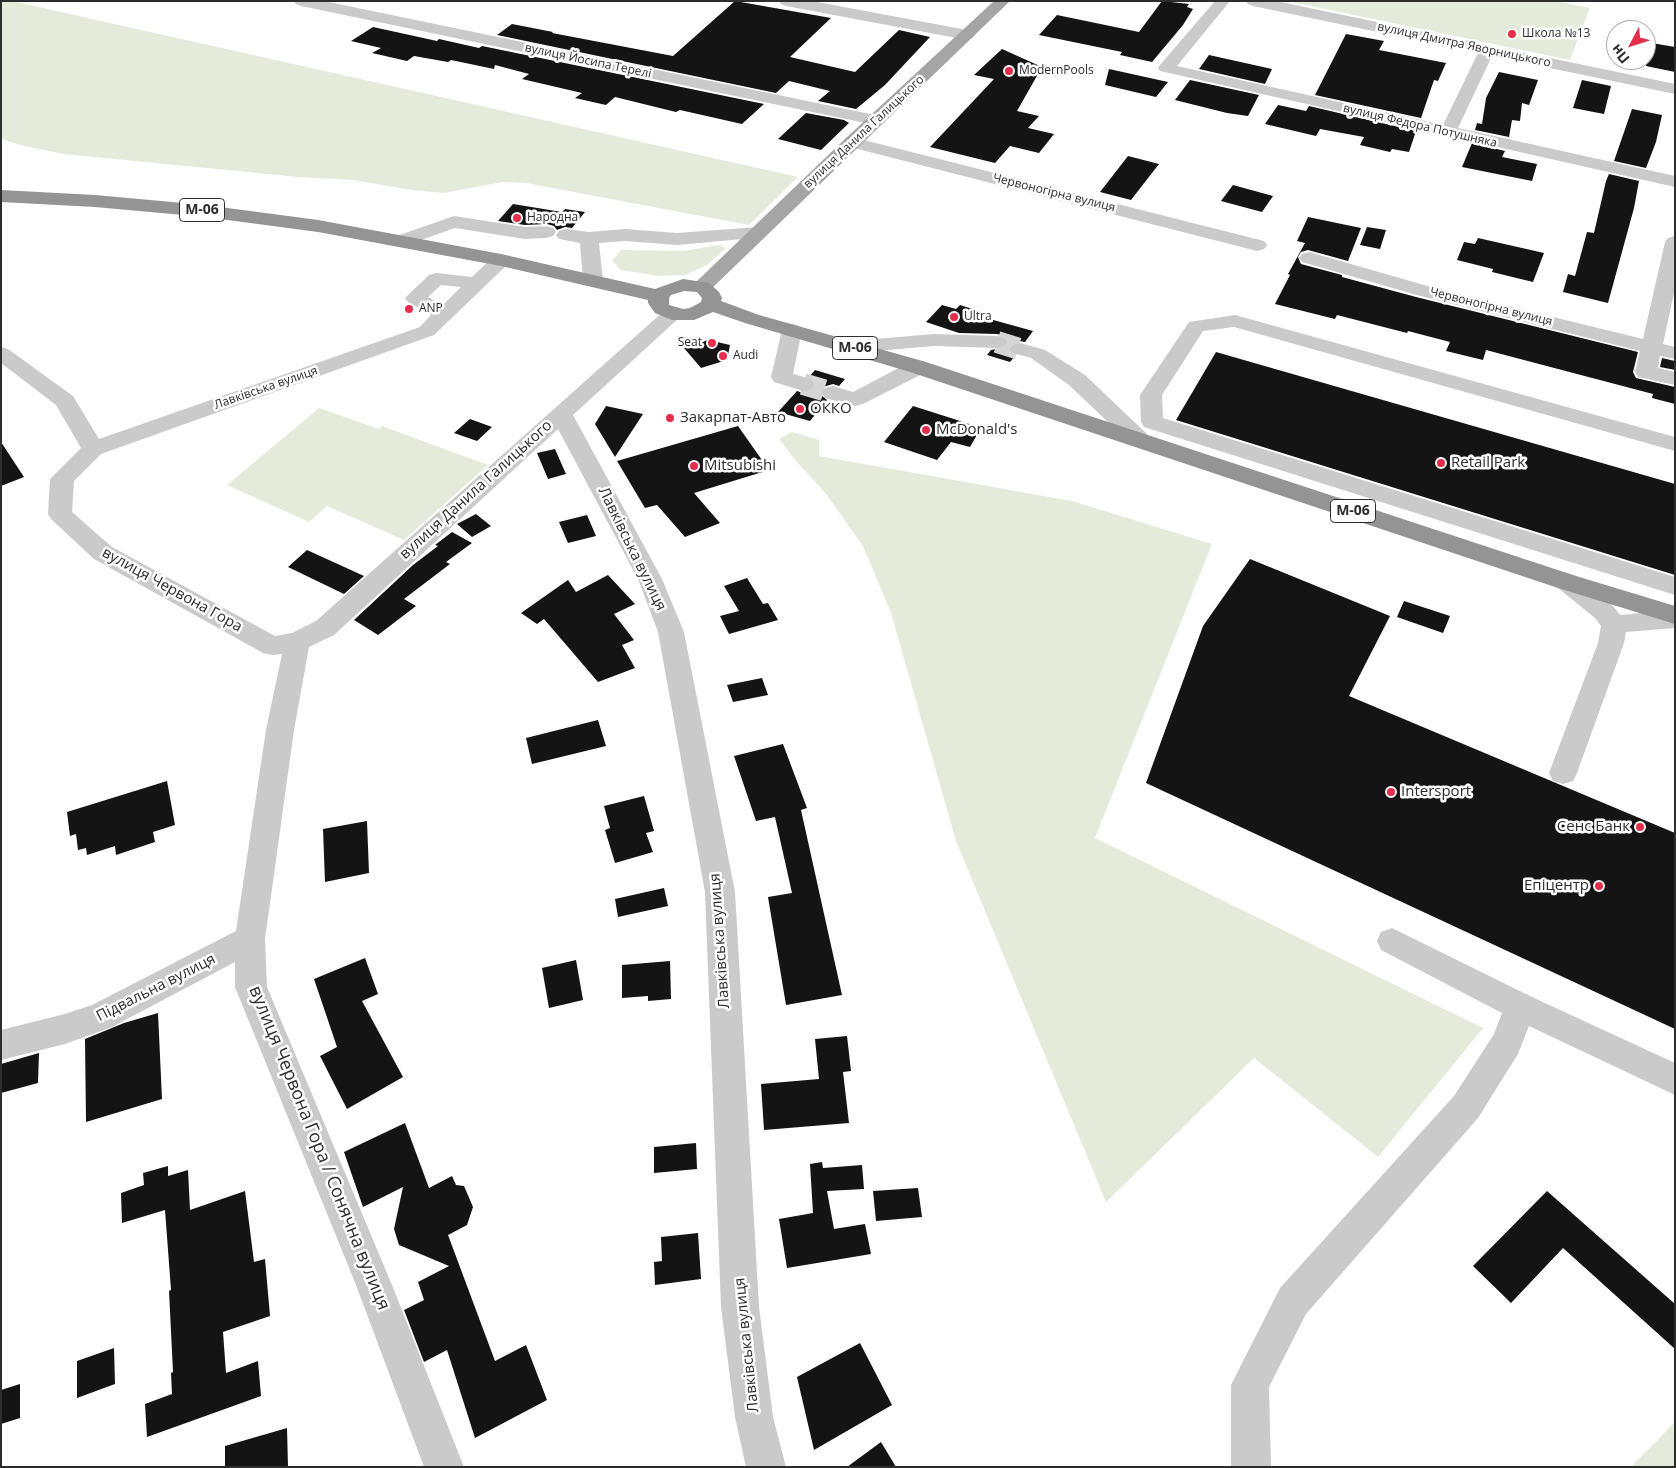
<!DOCTYPE html>
<html>
<head>
<meta charset="utf-8">
<style>
	body { margin:0 }
	#map { position:relative; width:1676px; height:1468px; overflow:hidden; background:#fff; font-family:"Open Sans",sans-serif }
	canvas { display:block }
	.frame { position:absolute; inset:0; border:2px solid #2d2d2d; pointer-events:none }
	.north { position:absolute; left:1606px; top:20px; width:50px; height:50px; box-sizing:border-box; background:#fff; border:1px solid #ababab; border-radius:50%; rotate:230deg; font-size:14px; font-weight:700; line-height:20px; text-align:center; color:#2d2d2d }
	.north::after { content:''; display:block; margin:auto; width:18px; height:22px; background:#e52e4c; clip-path:polygon(50% 0,100% 100%,50% 72%,0 100%) }
</style>
</head>
<body>
<div id="map">
<canvas width="1676" height="1468"></canvas>
<div class="frame"></div>
<div class="north">Пн</div>
</div>
<script>
const ctx = document.querySelector('canvas').getContext('2d');
ctx.lineJoin = 'round';
function fill(path, color) {
  ctx.fillStyle = color;
  ctx.fill(path, 'evenodd');
}
function shape(rows) {
  const path = new Path2D();
  for (const r of rows) {
    path.moveTo(r[0], r[1]);
    for (let i = 2; i < r.length; i += 2) path.lineTo(r[i], r[i + 1]);
  }
  return path;
}
function strokePath(path, color, width, dash) {
  ctx.strokeStyle = color;
  ctx.lineWidth = width;
  ctx.lineCap = dash ? 'butt' : 'round';
  ctx.setLineDash(dash || []);
  ctx.stroke(path);
}
function drawText(font, color, halo, rows, align = 'center') {
  ctx.font = font + ' "Open Sans",sans-serif';
  ctx.lineWidth = 5;
  ctx.setLineDash([]);
  ctx.textBaseline = 'middle';
  ctx.strokeStyle = halo;
  ctx.fillStyle = color;
  for (const [text, x, y, turn = 0] of rows) {
    ctx.save();
    ctx.translate(x, y);
    ctx.rotate((+turn || 0) * Math.PI / 180);
    ctx.textAlign = isNaN(turn) ? turn : align;
    if (halo) ctx.strokeText(text, 0, 0);
    ctx.fillText(text, 0, 0);
    ctx.restore();
  }
}
fill(shape([
	[1,1,12,1,798,177,749,225,526,183,503,182,444,193,412,190,353,180,298,177,64,154,24,146,1,139],
	[1287,1,1556,1,1590,8,1570,60],
	[719,245,726,248,707,265,685,275,659,276,621,270,612,261,621,250,683,251],
	[319,408,379,429,382,426,488,465,404,540,327,506,309,522,227,485],
	[792,432,819,440,819,456,1072,501,1212,544,1095,838,1483,1028,1378,1157,1254,1058,1106,1202,956,841,891,613,863,546,827,495,796,461,779,439],
	[1675,1422,1675,1467,1631,1467]
]), '#e4ebda');
fill(shape([
	[735,1,831,18,790,57,855,72,899,30,930,37,885,85,856,109,818,101,830,91,789,81,776,93,497,35,512,24,553,32,552,33,673,56],
	[1162,1,1189,4,1187,7,1193,9,1183,25,1152,62,1120,55,1122,52,1039,35,1057,15,1139,32],
	[373,27,437,41,439,39,479,48,482,46,764,104,742,124,680,110,676,112,615,97,606,105,575,98,582,93,522,79,529,74,495,65,494,69,451,60,448,62,414,56,407,61,372,53,381,48,351,41],
	[1346,34,1384,41,1379,50,1446,63,1438,81,1434,80,1421,118,1315,95],
	[1646,42,1675,47,1675,72,1646,66],
	[1002,49,1042,67,1017,111,1039,116,1028,128,1054,134,1039,153,1010,146,995,163,930,147,994,79,974,75],
	[1209,55,1272,69,1265,84,1199,69],
	[1109,69,1168,82,1156,97,1105,85],
	[1499,72,1538,80,1529,105,1522,103,1520,121,1512,120,1509,137,1475,130,1477,123,1482,124,1486,98],
	[1190,80,1259,95,1248,116,1227,113,1175,100],
	[1582,80,1611,86,1604,114,1573,108],
	[1278,105,1306,111,1309,106,1416,131,1409,152,1392,149,1390,152,1360,145,1364,137,1320,129,1316,136,1265,124],
	[1632,109,1662,115,1656,142,1646,168,1614,161],
	[806,113,844,120,849,123,821,150,778,139],
	[1472,143,1505,151,1502,157,1537,164,1532,181,1462,167],
	[1128,156,1159,164,1131,200,1100,192],
	[1609,174,1639,181,1634,208,1608,303,1563,292,1568,274,1575,276,1587,232,1594,233,1606,181],
	[1233,185,1273,196,1262,212,1221,201],
	[513,204,562,212,565,209,585,212,572,228,565,227,557,230,554,226,547,224,525,225,498,221],
	[1308,217,1361,228,1348,261,1308,250,1301,252,1298,257,1301,264,1342,275,1342,277,1416,297,1638,352,1633,372,1636,378,1675,387,1675,404,1652,398,1653,394,1486,350,1483,360,1446,351,1450,342,1408,331,1407,333,1337,315,1335,319,1275,304,1290,275,1288,274,1305,243,1297,241],
	[1367,227,1386,230,1380,249,1360,245],
	[1478,238,1544,253,1533,282,1492,272,1493,269,1457,260,1464,242,1475,244],
	[942,305,956,309,960,305,982,312,979,316,1033,331,1025,342,1019,341,1012,343,1008,348,1008,350,1015,356,1010,362,987,355,991,350,1006,347,1009,342,1005,336,997,334,959,333,926,322],
	[708,340,730,345,727,360,701,368,684,348],
	[1216,352,1675,484,1675,575,1176,420],
	[1662,358,1675,361,1675,370,1660,367],
	[815,370,845,379,839,386,833,384,823,387,820,394,827,400,810,421,778,412,797,391,803,393,813,390,816,383,809,377],
	[606,406,643,414,615,457,595,424],
	[913,406,954,419,981,428,970,447,951,442,937,460,884,442],
	[470,419,492,427,477,441,454,433],
	[738,426,769,470,694,493,720,523,685,537,657,505,645,508,617,461],
	[1,442,24,477,1,486],
	[555,449,566,474,548,479,537,453],
	[476,514,491,526,472,537,457,524],
	[587,515,596,536,568,543,559,522],
	[452,532,472,543,446,562,450,564,404,599,416,606,378,635,354,620,413,565,438,546,435,545],
	[307,550,364,576,344,594,288,567],
	[1250,559,1390,616,1349,696,1675,833,1675,1029,1146,783,1203,626],
	[608,575,635,604,614,614,634,640,622,645,635,668,598,682,544,619,537,624,521,613,568,580,576,592],
	[747,578,763,604,768,603,778,620,729,634,720,616,739,611,724,586],
	[1404,601,1450,616,1443,633,1397,617],
	[762,678,768,695,733,702,727,685],
	[598,720,606,746,532,764,526,738],
	[783,744,807,808,801,810,842,995,786,1005,768,897,792,893,775,817,756,821,734,756],
	[167,781,175,825,153,832,155,842,116,855,115,846,87,855,86,848,78,850,76,834,70,836,67,812],
	[644,796,654,831,646,833,653,852,615,863,605,830,610,828,604,806],
	[367,821,369,873,325,882,323,829],
	[664,888,668,906,618,917,615,899],
	[365,958,378,994,362,1001,403,1077,347,1109,320,1056,337,1047,314,979],
	[576,960,583,1000,549,1008,542,968],
	[670,961,671,999,648,1001,648,996,622,998,622,965],
	[158,1013,162,1099,86,1122,85,1039,124,1023],
	[847,1036,851,1071,843,1072,849,1123,764,1130,761,1084,819,1079,815,1039],
	[39,1053,38,1083,1,1093,1,1064],
	[405,1123,429,1188,452,1176,456,1185,464,1186,473,1207,467,1225,448,1235,495,1361,526,1345,547,1400,475,1438,447,1350,424,1362,404,1310,424,1300,418,1282,449,1266,399,1245,394,1229,403,1187,363,1207,344,1152],
	[696,1143,697,1169,654,1173,654,1147],
	[822,1162,823,1168,862,1165,864,1189,827,1191,834,1229,865,1224,871,1254,787,1268,779,1219,813,1213,810,1164],
	[168,1166,168,1176,188,1170,190,1210,245,1191,254,1262,265,1259,270,1316,223,1332,226,1373,258,1361,261,1396,147,1437,145,1404,172,1394,171,1373,173,1372,169,1291,171,1290,165,1210,122,1223,121,1193,144,1185,143,1173],
	[918,1188,922,1217,876,1221,873,1191],
	[1547,1191,1675,1304,1675,1349,1563,1248,1511,1303,1473,1266],
	[698,1233,701,1279,655,1285,654,1262,662,1261,661,1237],
	[860,1343,892,1405,814,1450,797,1377],
	[114,1348,115,1384,77,1398,77,1361],
	[20,1384,20,1418,1,1424,1,1390],
	[287,1428,288,1467,225,1467,225,1446],
	[881,1442,896,1467,847,1467]
]), '#141414');
strokePath(shape([
	[997,342,1020,349],
	[803,384,833,393]
]), '#d5d5d5', 22, [22, 11]);
fill(shape([
	[294,1,324,1,875,115,881,116,884,120,881,124,875,125,301,6,296,4,294,1],
	[779,1,812,1,967,30,973,32,975,35,973,38,967,40,786,6,781,4,779,1],
	[1215,1,1230,1,1177,66,1443,125,1478,53,1253,6,1248,4,1246,1,1276,1,1675,84,1675,94,1492,56,1458,128,1675,176,1675,187,1160,71,1158,68,1160,65,1215,1],
	[852,137,1264,241,1267,245,1264,249,1257,251,846,146,843,142,846,138,852,137],
	[454,216,525,227,546,226,553,228,556,232,553,236,546,238,525,239,455,228,401,247,394,245,391,241,394,237,454,216],
	[758,227,765,229,768,233,765,237,677,245,625,241,599,243,603,280,600,284,593,286,586,284,583,280,580,243,559,239,556,235,559,231,566,229,589,232,625,229,677,233,758,227],
	[1675,236,1675,288,1663,344,1675,347,1675,359,1660,356,1658,368,1675,372,1675,385,1638,377,1635,372,1640,351,1417,295,1302,262,1299,258,1302,254,1309,252,1431,287,1643,339,1665,242,1668,238,1675,236],
	[501,254,508,256,511,260,508,264,434,335,101,454,74,481,72,512,112,547,275,636,292,633,316,621,665,310,672,308,679,310,682,314,679,318,573,415,662,579,684,632,735,892,759,1307,773,1417,786,1467,746,1467,735,1417,721,1307,705,892,658,632,638,579,558,429,334,635,309,647,294,730,265,939,267,987,392,1285,464,1467,424,1467,356,1285,235,987,235,962,112,1027,65,1044,1,1060,1,1030,65,1014,92,1005,236,931,266,730,282,654,272,655,263,653,94,559,52,520,48,514,50,479,81,448,56,405,1,363,1,347,8,349,73,396,99,439,420,327,431,315,408,302,405,298,429,275,436,273,472,277,494,256,501,254],
	[441,285,461,287,443,305,428,297,441,285],
	[1235,315,1675,437,1675,451,1234,327,1203,331,1162,395,1163,418,1675,577,1675,595,1144,427,1141,422,1140,395,1189,322,1235,315],
	[792,324,799,326,802,330,793,374,811,379,814,384,811,389,803,391,774,382,771,377,782,330,785,326,792,324],
	[934,334,997,336,1004,338,1007,342,1004,346,997,348,934,346,852,353,845,351,841,347,845,343,852,341,934,334],
	[1020,343,1045,350,1085,375,1148,435,1151,440,1148,445,1140,447,1132,445,1069,385,1031,358,1013,353,1009,349,1013,345,1020,343],
	[918,361,926,362,929,367,926,372,863,404,855,406,847,404,825,398,822,393,825,388,833,386,853,392,910,362,918,361],
	[1567,573,1576,576,1613,606,1620,615,1675,610,1675,628,1626,632,1624,643,1577,773,1573,781,1563,784,1553,781,1549,773,1598,643,1601,626,1595,618,1558,588,1555,582,1558,576,1567,573],
	[1392,928,1532,997,1675,1063,1675,1095,1529,1026,1518,1054,1478,1118,1306,1314,1269,1387,1271,1467,1231,1467,1231,1385,1280,1288,1454,1096,1494,1034,1502,1013,1381,950,1377,941,1381,932,1392,928]
]), '#cacaca');
fill(shape([
	[994,1,1010,1,709,291,702,293,695,291,692,287,695,283,846,138,994,1]
]), '#a5a5a5');
fill(shape([
	[1,190,95,195,205,205,318,220,501,254,655,289,683,279,709,283,719,292,722,298,721,301,759,315,926,362,1576,576,1675,606,1675,624,1558,588,910,372,745,323,713,312,694,320,672,320,655,313,648,303,648,300,501,266,318,232,205,217,95,207,1,202,1,190],
	[684,291,697,292,702,298,701,302,690,308,683,309,669,305,669,298,671,295,684,291]
]), '#949494');
for (const [x, y, r, color] of [
	[1512,34,5,"#e52e4c"],
	[1009,71,5,"#e52e4c"],
	[517,218,5,"#e52e4c"],
	[409,309,5,"#e52e4c"],
	[954,317,5,"#e52e4c"],
	[712,343,5,"#e52e4c"],
	[723,356,5,"#e52e4c"],
	[800,409,5,"#e52e4c"],
	[670,418,5,"#e52e4c"],
	[926,430,5,"#e52e4c"],
	[1441,463,5,"#e52e4c"],
	[694,466,5,"#e52e4c"],
	[1391,792,5,"#e52e4c"],
	[1640,827,5,"#e52e4c"],
	[1599,886,5,"#e52e4c"]
]) {
  const dot = new Path2D();
  dot.arc(x, y, r, 0, 2 * Math.PI);
  ctx.fillStyle = color;
  ctx.fill(dot);
  strokePath(dot, '#fff', 2);
}
drawText('12px', '#2d2d2d', '#fff', [
	["Школа №13",1522,34],
	["ModernPools",1019,71],
	["Народна",527,218],
	["ANP",419,309],
	["Ultra",964,317],
	["Seat",702,343,"right"],
	["Audi",733,356]
], 'left');
drawText('12px', '#2d2d2d', '#fff', [
	["вулиця Дмитра Яворницького",1464,45,12],
	["вулиця Йосипа Терелі",588,61,12],
	["вулиця Федора Потушняка",1420,126,13],
	["вулиця Данила Галицького",864,132,-43],
	["Червоногірна вулиця",1054,193,14],
	["Червоногірна вулиця",1491,307,14],
	["Лавківська вулиця",266,388,-19]
]);
for (const [x, y, w] of [
	[202,210,45],
	[855,348,45],
	[1353,511,45]
]) {
  const box = new Path2D();
  box.roundRect(x - w / 2, y - 11.5, w, 23, 4);
  ctx.fillStyle = '#fff';
  ctx.fill(box);
  strokePath(box, '#2d2d2d', 1);
}
drawText('bold 14px', '#2d2d2d', null, [
	["М-06",202,210],
	["М-06",855,348],
	["М-06",1353,511]
]);
drawText('15px', '#2d2d2d', '#fff', [
	["ОККО",810,409],
	["Закарпат-Авто",680,418],
	["McDonald's",936,430],
	["Retail Park",1451,463],
	["Mitsubishi",704,466],
	["Intersport",1401,792],
	["Сенс Банк",1630,827,"right"],
	["Епіцентр",1589,886,"right"]
], 'left');
drawText('15px', '#2d2d2d', '#fff', [
	["вулиця Данила Галицького",476,490,-42],
	["Лавківська вулиця",632,549,64],
	["вулиця Червона Гора",172,590,29],
	["Лавківська вулиця",720,941,-94],
	["Підвальна вулиця",156,988,-27],
	["Лавківська вулиця",747,1345,-96]
]);
drawText('18px', '#2d2d2d', '#fff', [
	["вулиця Червона Гора / Сонячна вулиця",319,1148,68]
]);
</script>
</body>
</html>
